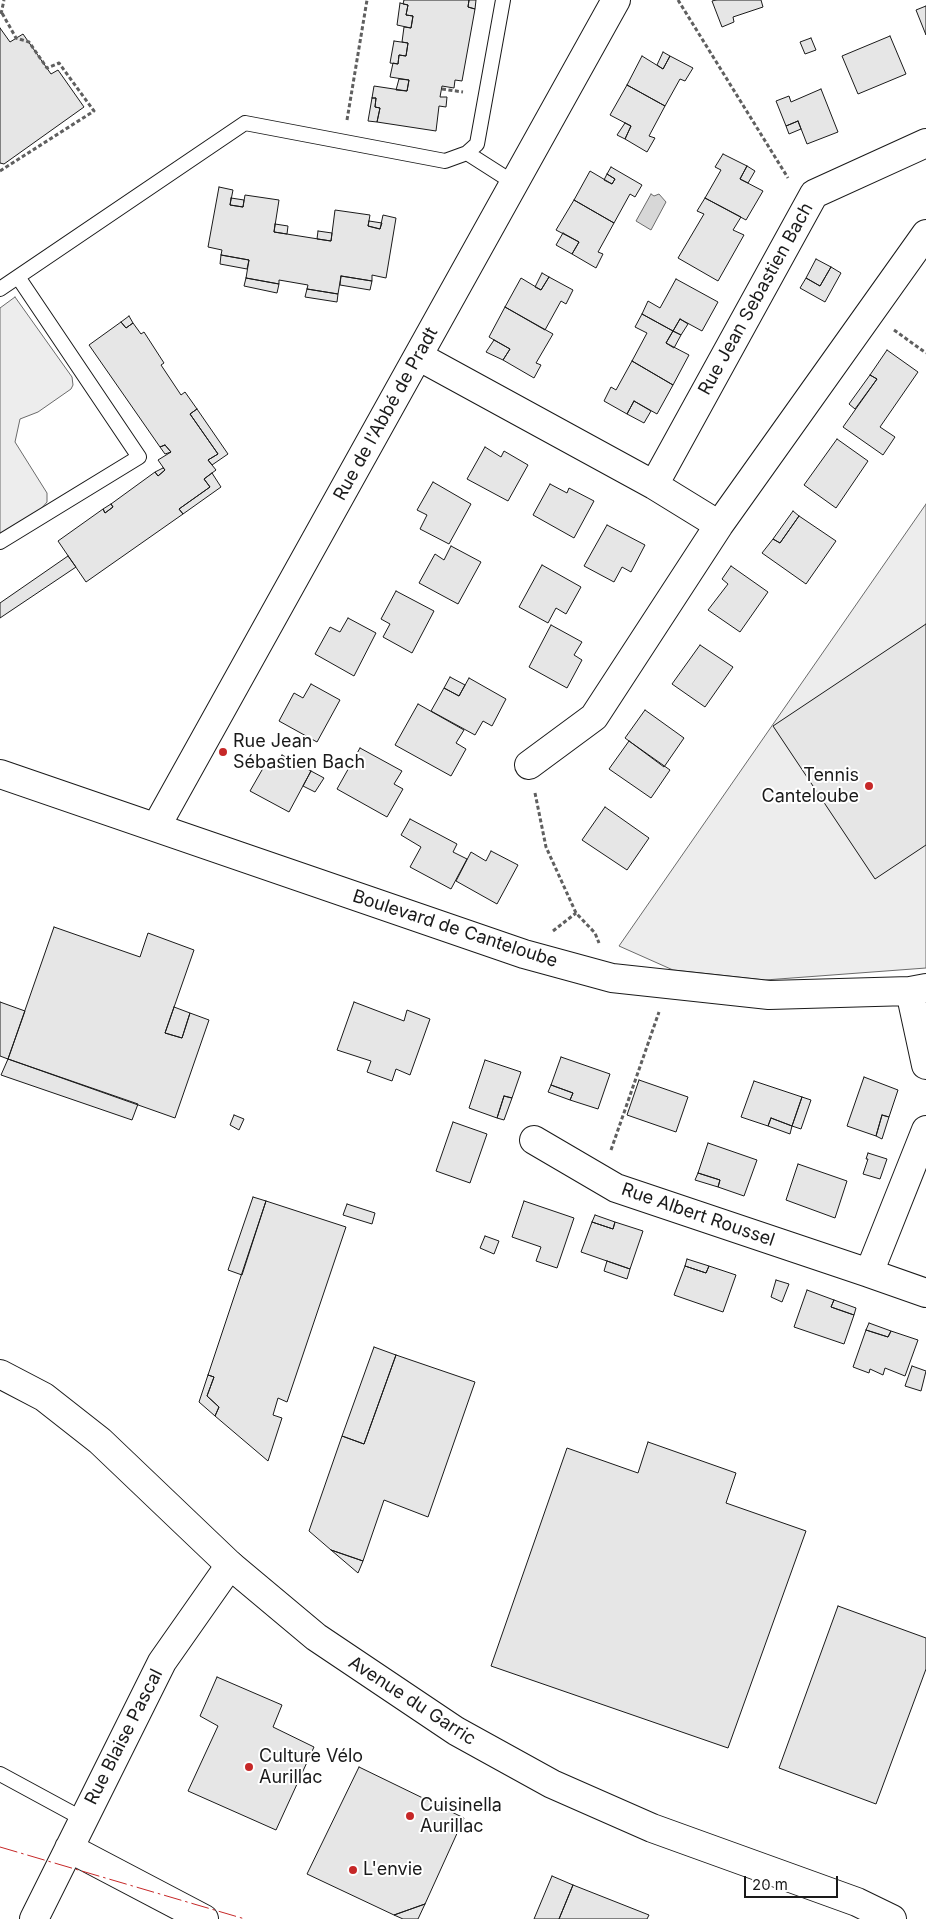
<!DOCTYPE html>
<html>
<head>
<meta charset="utf-8">
<style>
	body { margin:0 }
	#map { position:relative; width:926px; height:1919px; overflow:hidden; background:#fff; font-family:Inter,sans-serif }
	canvas { display:block }
	.scale { position:absolute; left:744px; top:1876px; width:94px; height:22px; box-sizing:border-box; border:2px solid #1a1a1a; border-top:0; padding-left:6px; font-size:15px; line-height:18px; white-space:nowrap; color:#1a1a1a; -webkit-text-stroke:4px #fff; paint-order:stroke }
</style>
</head>
<body>
<div id="map">
<canvas width="926" height="1919"></canvas>
<div class="scale">20 m</div>
</div>
<script>
const ctx = document.querySelector('canvas').getContext('2d');
ctx.lineJoin = 'round';
function fill(path, color) {
  ctx.fillStyle = color;
  ctx.fill(path, 'evenodd');
}
function shape(rows) {
  const path = new Path2D();
  for (const r of rows) {
    path.moveTo(r[0], r[1]);
    for (let i = 2; i < r.length; i += 2) path.lineTo(r[i], r[i + 1]);
  }
  return path;
}
function strokePath(path, color, width, dash) {
  ctx.strokeStyle = color;
  ctx.lineWidth = width;
  ctx.lineCap = dash ? 'butt' : 'round';
  ctx.setLineDash(dash || []);
  ctx.stroke(path);
}
function drawText(font, color, halo, rows, align = 'center') {
  ctx.font = font + ' Inter,sans-serif';
  ctx.lineWidth = 4;
  ctx.setLineDash([]);
  ctx.textBaseline = 'middle';
  ctx.strokeStyle = halo;
  ctx.fillStyle = color;
  for (const [text, x, y, turn = 0] of rows) {
    ctx.save();
    ctx.translate(x, y);
    ctx.rotate((+turn || 0) * Math.PI / 180);
    ctx.textAlign = isNaN(turn) ? turn : align;
    if (halo) ctx.strokeText(text, 0, 0);
    ctx.fillText(text, 0, 0);
    ctx.restore();
  }
}
const built = shape([
	[15,297,72,377,73,385,71,389,38,412,20,419,15,442,47,493,47,502,40,510,0,536,0,308,15,297],
	[926,504,926,968,765,980,673,970,619,946,926,504]
]);
fill(built, '#ededed');
strokePath(built, '#6a6a6a', 1);
const water = shape([
	[651,194,654,196,659,194,666,202,651,230,636,221,651,194]
]);
fill(water, '#d7d7d7');
strokePath(water, '#6a6a6a', 1);
const building = shape([
	[404,0,469,0,468,7,475,9,462,81,455,80,454,88,442,86,440,97,447,97,446,107,439,106,436,131,377,122,380,108,375,107,376,98,372,98,374,86,407,91,409,80,390,77,393,63,398,64,399,55,406,56,408,43,402,42,404,27,411,28,413,16,406,15,408,5,403,4,404,0],
	[469,0,476,0,475,9,468,7,469,0],
	[716,0,761,0,763,7,733,17,734,22,722,27,712,1,716,0],
	[400,3,408,5,406,15,413,16,411,28,397,25,400,3],
	[926,6,926,35,916,10,926,6],
	[0,28,10,42,23,34,51,74,58,70,84,107,4,164,0,163,0,28],
	[890,36,906,74,858,94,842,56,890,36],
	[811,38,816,50,805,54,800,42,811,38],
	[394,41,408,43,406,56,399,55,398,64,390,63,394,41],
	[663,52,670,56,663,69,657,65,663,52],
	[642,56,663,69,670,56,693,68,685,81,680,79,665,106,627,85,642,56],
	[399,79,409,80,407,91,396,90,399,79],
	[627,85,665,106,649,136,655,138,647,152,625,139,631,126,610,115,627,85],
	[821,89,838,132,807,144,798,121,786,126,776,101,789,96,791,102,821,89],
	[372,98,376,98,375,107,380,108,377,122,368,121,372,98],
	[798,121,801,129,789,134,786,126,798,121],
	[625,123,631,126,625,139,617,135,625,123],
	[723,154,747,166,740,179,763,191,746,220,705,198,721,170,715,167,723,154],
	[747,166,755,171,748,183,740,179,747,166],
	[611,167,642,185,635,197,630,194,614,223,574,200,590,171,612,184,615,179,607,174,611,167],
	[607,174,615,179,612,184,604,180,607,174],
	[219,187,233,190,230,205,243,207,245,195,279,200,274,232,331,241,335,210,370,215,368,226,380,229,383,215,396,218,386,278,372,275,372,281,341,276,338,294,307,289,308,285,279,280,279,284,246,278,249,260,221,255,222,250,208,247,219,187],
	[231,198,244,200,243,207,230,205,231,198],
	[705,198,741,217,733,230,744,235,718,281,678,258,704,214,697,211,705,198],
	[574,200,614,223,598,252,603,254,596,268,572,254,579,242,556,230,574,200],
	[369,221,382,223,380,229,368,226,369,221],
	[275,224,288,226,287,234,274,232,275,224],
	[318,231,332,233,331,241,317,239,318,231],
	[563,233,579,242,572,254,556,245,563,233],
	[221,255,249,260,247,269,220,264,221,255],
	[816,259,831,267,820,286,806,278,816,259],
	[831,267,841,273,825,302,800,288,806,278,820,286,831,267],
	[542,273,549,277,541,290,535,287,542,273],
	[341,276,372,281,370,290,340,285,341,276],
	[549,277,573,290,566,304,561,301,545,330,505,307,521,278,541,290,549,277],
	[246,278,279,284,277,293,244,286,246,278],
	[676,279,718,302,702,331,680,319,673,331,642,314,648,301,660,308,676,279],
	[307,289,338,294,337,302,305,297,307,289],
	[505,307,553,334,536,363,541,365,534,378,503,360,510,349,489,337,505,307],
	[642,314,673,331,666,343,689,355,673,385,632,361,647,333,635,327,642,314],
	[129,316,133,323,126,328,121,322,129,316],
	[680,319,688,324,681,335,673,331,680,319],
	[121,322,126,328,133,323,141,334,144,332,164,363,161,365,181,395,185,392,197,409,190,414,218,454,208,460,216,470,204,479,210,487,179,509,183,514,86,582,58,541,103,509,105,513,113,507,111,504,155,472,158,476,165,470,158,460,171,452,165,445,160,447,89,345,121,322],
	[673,331,681,335,674,348,666,343,673,331],
	[494,340,510,349,503,360,486,352,494,340],
	[887,350,918,372,880,427,895,437,883,455,843,427,877,379,870,375,887,350],
	[632,361,673,385,657,414,634,401,627,414,604,401,611,387,616,390,632,361],
	[870,375,877,379,855,409,849,404,870,375],
	[634,401,651,411,644,423,627,414,634,401],
	[197,409,228,454,212,465,208,460,218,454,190,414,197,409],
	[837,439,868,461,836,508,804,485,837,439],
	[165,445,171,452,165,454,160,447,165,445],
	[485,447,501,457,504,451,528,465,508,501,467,479,485,447],
	[163,468,165,470,158,476,155,472,163,468],
	[212,473,221,487,183,514,179,509,210,487,204,479,212,473],
	[433,482,471,504,449,544,420,529,427,515,417,510,433,482],
	[550,484,567,493,569,488,594,501,574,538,533,515,550,484],
	[111,504,113,507,105,513,103,509,111,504],
	[793,511,799,516,780,543,773,539,793,511],
	[799,516,836,541,806,584,762,553,773,539,780,543,799,516],
	[607,525,645,545,631,572,622,567,614,582,584,566,607,525],
	[451,546,481,562,458,604,419,583,435,554,444,560,451,546],
	[68,556,76,567,0,618,0,603,68,556],
	[542,565,581,587,566,614,556,608,548,623,519,607,542,565],
	[731,566,768,592,740,632,708,610,728,584,722,579,731,566],
	[396,591,434,611,412,653,383,637,390,624,381,619,396,591],
	[348,618,376,633,354,676,315,654,330,627,340,632,348,618],
	[926,624,926,845,875,879,773,726,926,624],
	[551,625,582,642,574,655,582,660,567,688,529,667,551,625],
	[700,645,733,667,705,707,672,684,700,645],
	[450,677,465,685,459,696,444,688,450,677],
	[469,678,506,699,492,726,483,721,475,735,431,711,444,688,459,696,469,678],
	[311,684,340,700,317,742,279,721,294,693,303,698,311,684],
	[418,704,464,730,456,743,466,749,451,776,395,745,418,704],
	[645,710,684,738,664,767,625,738,645,710],
	[629,741,670,770,651,798,609,769,629,741],
	[360,748,402,771,394,784,403,789,387,817,337,789,360,748],
	[282,755,311,771,289,812,250,791,266,763,275,768,282,755],
	[311,771,324,778,315,792,303,786,311,771],
	[605,807,649,838,627,870,582,840,605,807],
	[410,819,457,844,453,852,467,859,451,889,410,867,421,847,401,835,410,819],
	[491,851,518,865,497,904,456,881,471,852,486,861,491,851],
	[54,927,140,957,148,933,194,950,165,1033,182,1038,190,1013,209,1020,175,1118,8,1059,54,927],
	[0,1002,25,1011,8,1059,0,1056,0,1002],
	[354,1002,404,1021,407,1010,430,1019,410,1075,396,1069,392,1081,367,1072,371,1061,337,1050,354,1002],
	[174,1007,190,1013,182,1038,165,1033,174,1007],
	[561,1057,610,1074,598,1109,570,1100,573,1093,551,1085,561,1057],
	[8,1059,138,1104,132,1120,1,1075,8,1059],
	[485,1060,521,1072,512,1098,504,1096,497,1118,469,1108,485,1060],
	[864,1077,898,1090,889,1117,882,1115,876,1136,847,1126,864,1077],
	[639,1080,688,1097,676,1132,627,1115,639,1080],
	[754,1081,802,1097,792,1126,771,1118,768,1126,741,1117,754,1081],
	[551,1085,573,1093,570,1100,548,1092,551,1085],
	[504,1096,512,1098,504,1120,497,1118,504,1096],
	[802,1097,811,1100,801,1129,792,1126,802,1097],
	[234,1115,244,1119,239,1130,230,1125,234,1115],
	[882,1115,889,1117,882,1139,876,1136,882,1115],
	[771,1118,792,1126,790,1134,768,1126,771,1118],
	[453,1122,487,1134,470,1183,436,1171,453,1122],
	[708,1143,757,1160,744,1196,718,1187,720,1180,698,1173,708,1143],
	[868,1153,887,1159,880,1179,863,1174,868,1159,866,1159,868,1153],
	[798,1164,847,1181,835,1218,786,1200,798,1164],
	[698,1173,720,1180,718,1187,695,1180,698,1173],
	[253,1197,266,1201,242,1275,228,1270,253,1197],
	[266,1201,346,1227,287,1402,278,1398,273,1415,282,1418,268,1461,215,1416,219,1407,207,1396,214,1377,208,1375,266,1201],
	[524,1201,574,1218,557,1268,536,1261,541,1247,512,1237,524,1201],
	[347,1204,375,1213,372,1224,343,1215,347,1204],
	[595,1215,615,1222,613,1229,592,1222,595,1215],
	[592,1222,613,1229,615,1222,643,1231,630,1269,581,1252,592,1222],
	[485,1236,499,1241,494,1254,480,1248,485,1236],
	[687,1259,709,1266,706,1273,685,1266,687,1259],
	[607,1261,630,1269,627,1279,604,1271,607,1261],
	[685,1266,706,1273,709,1266,736,1275,723,1312,674,1295,685,1266],
	[776,1280,789,1284,782,1302,771,1297,776,1280],
	[807,1290,834,1300,831,1307,854,1315,844,1344,794,1327,807,1290],
	[834,1300,856,1308,854,1315,831,1307,834,1300],
	[869,1323,891,1331,888,1337,866,1330,869,1323],
	[866,1330,888,1337,891,1331,918,1340,905,1376,885,1368,883,1375,870,1369,869,1373,853,1367,866,1330],
	[374,1347,396,1355,364,1444,342,1436,374,1347],
	[396,1355,475,1382,428,1517,384,1500,363,1561,331,1550,309,1531,342,1436,364,1444,396,1355],
	[912,1366,926,1371,921,1391,905,1386,912,1366],
	[208,1375,214,1377,207,1396,219,1407,215,1416,199,1402,208,1375],
	[648,1442,736,1473,726,1503,806,1531,728,1748,491,1666,567,1448,638,1473,648,1442],
	[331,1550,363,1561,358,1573,331,1550],
	[838,1606,926,1638,926,1669,876,1804,779,1768,838,1606],
	[217,1677,282,1705,273,1727,314,1747,276,1830,188,1791,218,1726,200,1716,217,1677],
	[359,1767,464,1818,425,1904,394,1915,307,1874,359,1767],
	[552,1876,573,1885,559,1919,534,1919,552,1876],
	[573,1885,649,1915,647,1919,559,1919,573,1885],
	[425,1904,418,1919,403,1919,394,1915,425,1904]
]);
fill(building, '#e6e6e6');
strokePath(building, '#1a1a1a', 1);
const service = shape([
	[467,153,514,183],
	[0,289,245,123,445,161,467,153,477,144,503,0],
	[0,542,139,457,18,277],
	[0,1774,83,1819]
]);
const minor = shape([
	[418,356,654,485,719,525],
	[654,485,814,194,926,143],
	[529,765,594,717,719,525,926,234],
	[0,774,524,954,612,978,769,995,910,991,926,988],
	[156,827,616,0],
	[910,991,926,1065],
	[534,1140,616,1188,869,1273,926,1130],
	[869,1273,926,1293],
	[69,1848,204,1919],
	[34,1919,162,1662,230,1565]
]);
const tertiary = shape([
	[0,1374,44,1397,100,1441,230,1565,316,1637,456,1731,552,1784,652,1828,857,1902,892,1919]
]);
strokePath(service, '#1a1a1a', 16);
strokePath(minor, '#1a1a1a', 30);
strokePath(tertiary, '#1a1a1a', 30);
strokePath(shape([
	[678,0,788,178],
	[1,14,4,0],
	[442,89,463,92],
	[347,120,367,0],
	[0,171,94,111,59,63,47,68,29,42,16,38,2,13],
	[894,330,926,353],
	[535,793,546,847,576,913,595,933,599,943],
	[553,931,576,913],
	[611,1150,659,1012]
]), '#5f5f5f', 3, [4, 2.5]);
strokePath(service, '#fff', 14);
strokePath(minor, '#fff', 28);
strokePath(tertiary, '#fff', 28);
strokePath(shape([
	[0,1847,245,1919]
]), '#c62828', 1, [18, 4, 2.5, 4]);
for (const [x, y, r, color] of [
	[223,752,5,"#c62828"],
	[869,786,5,"#c62828"],
	[249,1767,5,"#c62828"],
	[410,1816,5,"#c62828"],
	[353,1870,5,"#c62828"]
]) {
  const dot = new Path2D();
  dot.arc(x, y, r, 0, 2 * Math.PI);
  ctx.fillStyle = color;
  ctx.fill(dot);
  strokePath(dot, '#fff', 2);
}
drawText('18px', '#1a1a1a', '#fff', [
	["Rue Jean Sebastien Bach",756,299,-61],
	["Rue de l'Abbé de Pradt",386,414,-61],
	["Boulevard de Canteloube",455,929,18],
	["Rue Albert Roussel",698,1215,19],
	["Avenue du Garric",412,1701,33],
	["Rue Blaise Pascal",124,1737,-63]
]);
drawText('18px', '#1a1a1a', '#fff', [
	["Rue Jean",233,742],
	["Sébastien Bach",233,763],
	["Tennis",859,776,"right"],
	["Canteloube",859,797,"right"],
	["Culture Vélo",259,1757],
	["Aurillac",259,1778],
	["Cuisinella",420,1806],
	["Aurillac",420,1827],
	["L'envie",363,1870]
], 'left');
</script>
</body>
</html>
